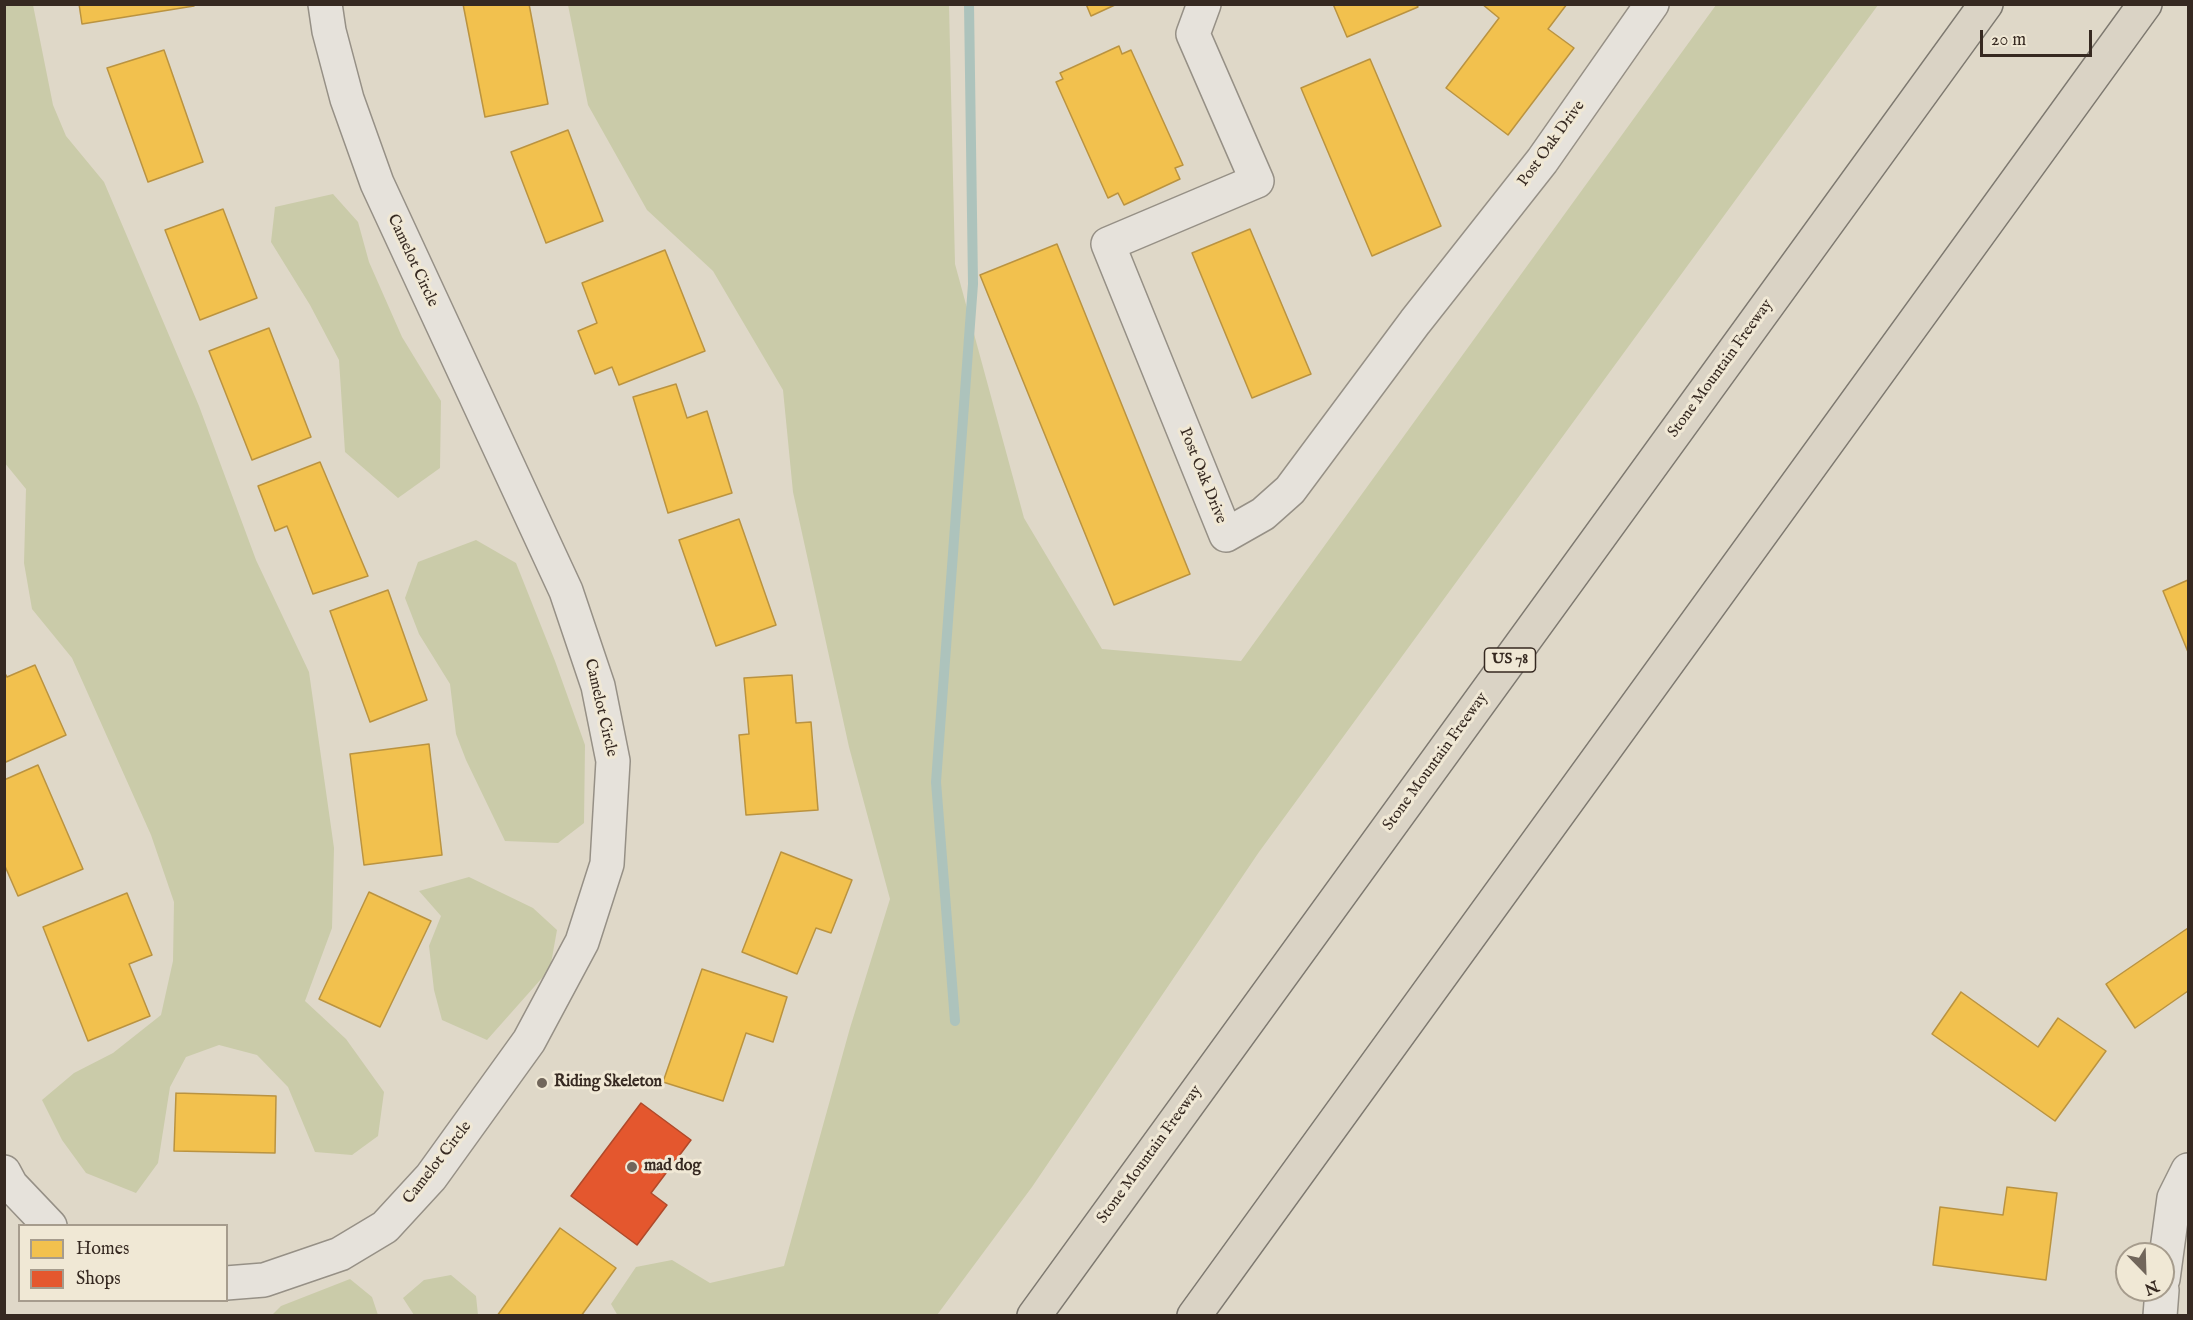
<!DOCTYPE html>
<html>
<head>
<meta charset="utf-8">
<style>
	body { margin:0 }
	#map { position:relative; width:2193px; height:1320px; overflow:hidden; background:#dfd8c8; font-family:"IM FELL English",serif }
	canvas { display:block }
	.frame { position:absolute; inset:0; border:6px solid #362921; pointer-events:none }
	.legend { position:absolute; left:18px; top:1224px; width:210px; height:78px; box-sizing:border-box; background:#f0e8d5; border:2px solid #a69c8d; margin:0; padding:8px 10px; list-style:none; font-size:18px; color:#362921 }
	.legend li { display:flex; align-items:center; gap:12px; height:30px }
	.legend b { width:30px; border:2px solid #a69c8d }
	.north { position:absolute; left:2115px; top:1242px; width:60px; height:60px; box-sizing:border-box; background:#f0e8d5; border:2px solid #a69c8d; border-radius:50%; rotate:157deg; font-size:16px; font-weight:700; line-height:24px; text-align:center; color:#362921 }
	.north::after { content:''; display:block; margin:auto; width:21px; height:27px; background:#71665b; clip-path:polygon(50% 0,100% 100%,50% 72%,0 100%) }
	.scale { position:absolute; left:1980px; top:30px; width:112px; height:27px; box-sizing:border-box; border:3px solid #362921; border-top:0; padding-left:8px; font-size:18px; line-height:21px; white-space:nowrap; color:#362921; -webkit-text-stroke:4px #f0e8d5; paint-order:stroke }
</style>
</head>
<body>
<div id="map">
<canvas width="2193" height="1320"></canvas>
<div class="frame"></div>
<ul class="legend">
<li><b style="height:16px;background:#f2c14e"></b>Homes</li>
<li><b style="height:16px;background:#e4572e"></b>Shops</li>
</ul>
<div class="north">N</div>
<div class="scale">20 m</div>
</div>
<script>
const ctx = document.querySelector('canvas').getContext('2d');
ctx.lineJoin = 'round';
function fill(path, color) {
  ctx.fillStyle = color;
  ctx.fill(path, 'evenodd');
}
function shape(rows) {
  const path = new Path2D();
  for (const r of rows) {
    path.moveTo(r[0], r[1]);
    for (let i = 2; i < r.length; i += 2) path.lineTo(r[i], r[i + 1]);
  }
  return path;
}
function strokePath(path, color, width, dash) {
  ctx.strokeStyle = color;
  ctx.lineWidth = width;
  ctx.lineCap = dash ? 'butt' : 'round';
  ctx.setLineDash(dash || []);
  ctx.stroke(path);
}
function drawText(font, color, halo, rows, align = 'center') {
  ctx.font = font + ' "IM FELL English",serif';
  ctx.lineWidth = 6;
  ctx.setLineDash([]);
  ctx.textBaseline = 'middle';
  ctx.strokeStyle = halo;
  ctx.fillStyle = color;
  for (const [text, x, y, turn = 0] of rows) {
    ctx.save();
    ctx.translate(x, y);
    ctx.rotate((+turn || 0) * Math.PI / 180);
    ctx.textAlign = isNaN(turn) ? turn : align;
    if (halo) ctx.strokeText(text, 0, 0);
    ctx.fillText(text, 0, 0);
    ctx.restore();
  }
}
fill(shape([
	[4,5,33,5,53,105,66,136,104,182,199,406,256,560,309,672,334,848,332,928,305,1001,346,1039,384,1092,378,1136,352,1155,315,1152,288,1087,257,1055,219,1045,186,1057,170,1087,158,1163,136,1193,86,1173,62,1140,42,1100,74,1073,113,1053,161,1015,173,961,174,902,151,835,72,658,32,609,24,563,26,489,4,462],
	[568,5,949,5,955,264,1024,518,1102,649,1241,661,1716,5,1878,5,1259,852,1032,1187,937,1315,618,1316,611,1304,636,1267,672,1260,710,1283,784,1266,850,1028,890,899,849,747,793,492,783,390,713,271,647,210,588,105],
	[333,194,358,222,369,262,402,337,441,401,440,468,398,498,345,452,339,360,310,305,271,242,275,207],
	[476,540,516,563,555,661,585,745,584,823,558,843,505,841,466,760,456,734,450,684,419,634,405,598,418,562],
	[469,877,533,908,557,930,550,969,487,1040,442,1020,434,990,429,946,441,916,419,891],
	[451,1275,476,1296,478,1315,414,1315,403,1298,424,1280],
	[350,1279,372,1297,378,1315,272,1315,281,1306]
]), '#cacba9');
const homes = shape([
	[79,4,194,4,194,6,82,24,79,4],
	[463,4,529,4,548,104,485,117,463,4],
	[1086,4,1117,4,1091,16,1086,4],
	[1333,4,1416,4,1418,7,1347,37,1333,4],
	[1482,4,1567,4,1548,29,1574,48,1508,135,1446,88,1499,18,1482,4],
	[1119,46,1122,54,1131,50,1183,165,1175,168,1180,179,1124,205,1118,193,1108,198,1056,82,1063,79,1060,73,1119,46],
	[164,50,203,162,148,182,107,68,164,50],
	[1370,59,1441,226,1372,256,1301,88,1370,59],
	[568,130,603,221,546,243,511,152,568,130],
	[223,209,257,298,200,320,165,230,223,209],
	[1250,229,1311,374,1252,398,1192,253,1250,229],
	[1057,244,1190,574,1114,605,980,275,1057,244],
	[665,250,705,351,619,385,612,367,595,374,578,331,597,323,582,283,665,250],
	[269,328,311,437,252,460,209,351,269,328],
	[676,384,687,418,707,411,732,493,668,513,633,397,676,384],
	[320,462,368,576,313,594,287,526,275,531,258,486,320,462],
	[739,519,776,625,716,646,679,540,739,519],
	[2188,580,2188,652,2163,591,2188,580],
	[388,590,427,700,370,722,330,611,388,590],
	[35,665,66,735,6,762,4,758,4,672,7,677,35,665],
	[792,675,796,723,811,722,818,810,746,815,739,735,749,734,744,678,792,675],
	[429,744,442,855,364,865,350,754,429,744],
	[38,765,83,869,18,896,4,864,4,780,38,765],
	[781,852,852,880,831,933,816,928,797,974,742,952,781,852],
	[369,892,431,921,380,1027,319,999,369,892],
	[127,893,152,955,129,964,150,1016,88,1041,43,927,127,893],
	[2188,928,2188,991,2135,1028,2106,984,2188,928],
	[702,969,787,997,773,1042,746,1033,723,1101,663,1082,702,969],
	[1961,992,2038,1047,2058,1018,2106,1051,2055,1121,1932,1034,1961,992],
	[176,1093,276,1096,275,1153,174,1151,176,1093],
	[2007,1187,2057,1193,2046,1280,1933,1265,1940,1207,2003,1215,2007,1187],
	[560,1228,616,1268,581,1316,497,1316,560,1228]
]);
fill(homes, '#f2c14e');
strokePath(homes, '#ba9340', 1.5);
const shops = shape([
	[641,1103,691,1140,651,1193,667,1205,637,1245,571,1196,641,1103]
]);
fill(shops, '#e4572e');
strokePath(shops, '#b0492a', 1.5);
strokePath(shape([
	[955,1021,936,782,973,284,969,4]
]), '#adc3bc', 10);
const street = shape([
	[1204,4,1193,34,1257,181,1108,244,1226,535,1263,514,1290,490,1415,322,1542,161,1652,4],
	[4,1172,11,1185,50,1226],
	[2163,1279,2174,1198,2188,1170],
	[226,1283,264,1280,340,1254,385,1227,431,1177,529,1041,582,942,607,864,613,761,598,686,566,591,377,183,347,99,329,31,325,4],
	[2160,1316,2162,1290]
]);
const highway = shape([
	[1034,1316,1986,4],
	[1194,1316,2145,4]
]);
strokePath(street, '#969086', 36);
strokePath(highway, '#7e7970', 36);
strokePath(street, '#e6e2db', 33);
strokePath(highway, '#dad3c5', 33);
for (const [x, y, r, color] of [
	[542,1083,6,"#71665b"],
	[632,1167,6,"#71665b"]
]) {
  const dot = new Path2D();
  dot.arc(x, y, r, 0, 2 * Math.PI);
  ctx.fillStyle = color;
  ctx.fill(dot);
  strokePath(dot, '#f0e8d5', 2);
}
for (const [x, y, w] of [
	[1510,660,51]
]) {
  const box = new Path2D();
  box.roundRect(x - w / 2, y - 12, w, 24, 4.5);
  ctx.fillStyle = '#f0e8d5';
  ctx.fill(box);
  strokePath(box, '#362921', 1.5);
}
drawText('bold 15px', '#362921', null, [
	["US 78",1510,660]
]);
drawText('16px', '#362921', '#f0e8d5', [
	["Post Oak Drive",1552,144,-54],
	["Camelot Circle",412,261,65],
	["Stone Mountain Freeway",1721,369,-54],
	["Post Oak Drive",1202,476,68],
	["Camelot Circle",600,708,77],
	["Stone Mountain Freeway",1436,762,-54],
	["Stone Mountain Freeway",1150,1155,-54],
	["Camelot Circle",438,1163,-52]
]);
drawText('bold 16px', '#362921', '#f0e8d5', [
	["Riding Skeleton",554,1083],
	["mad dog",644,1167]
], 'left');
</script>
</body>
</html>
